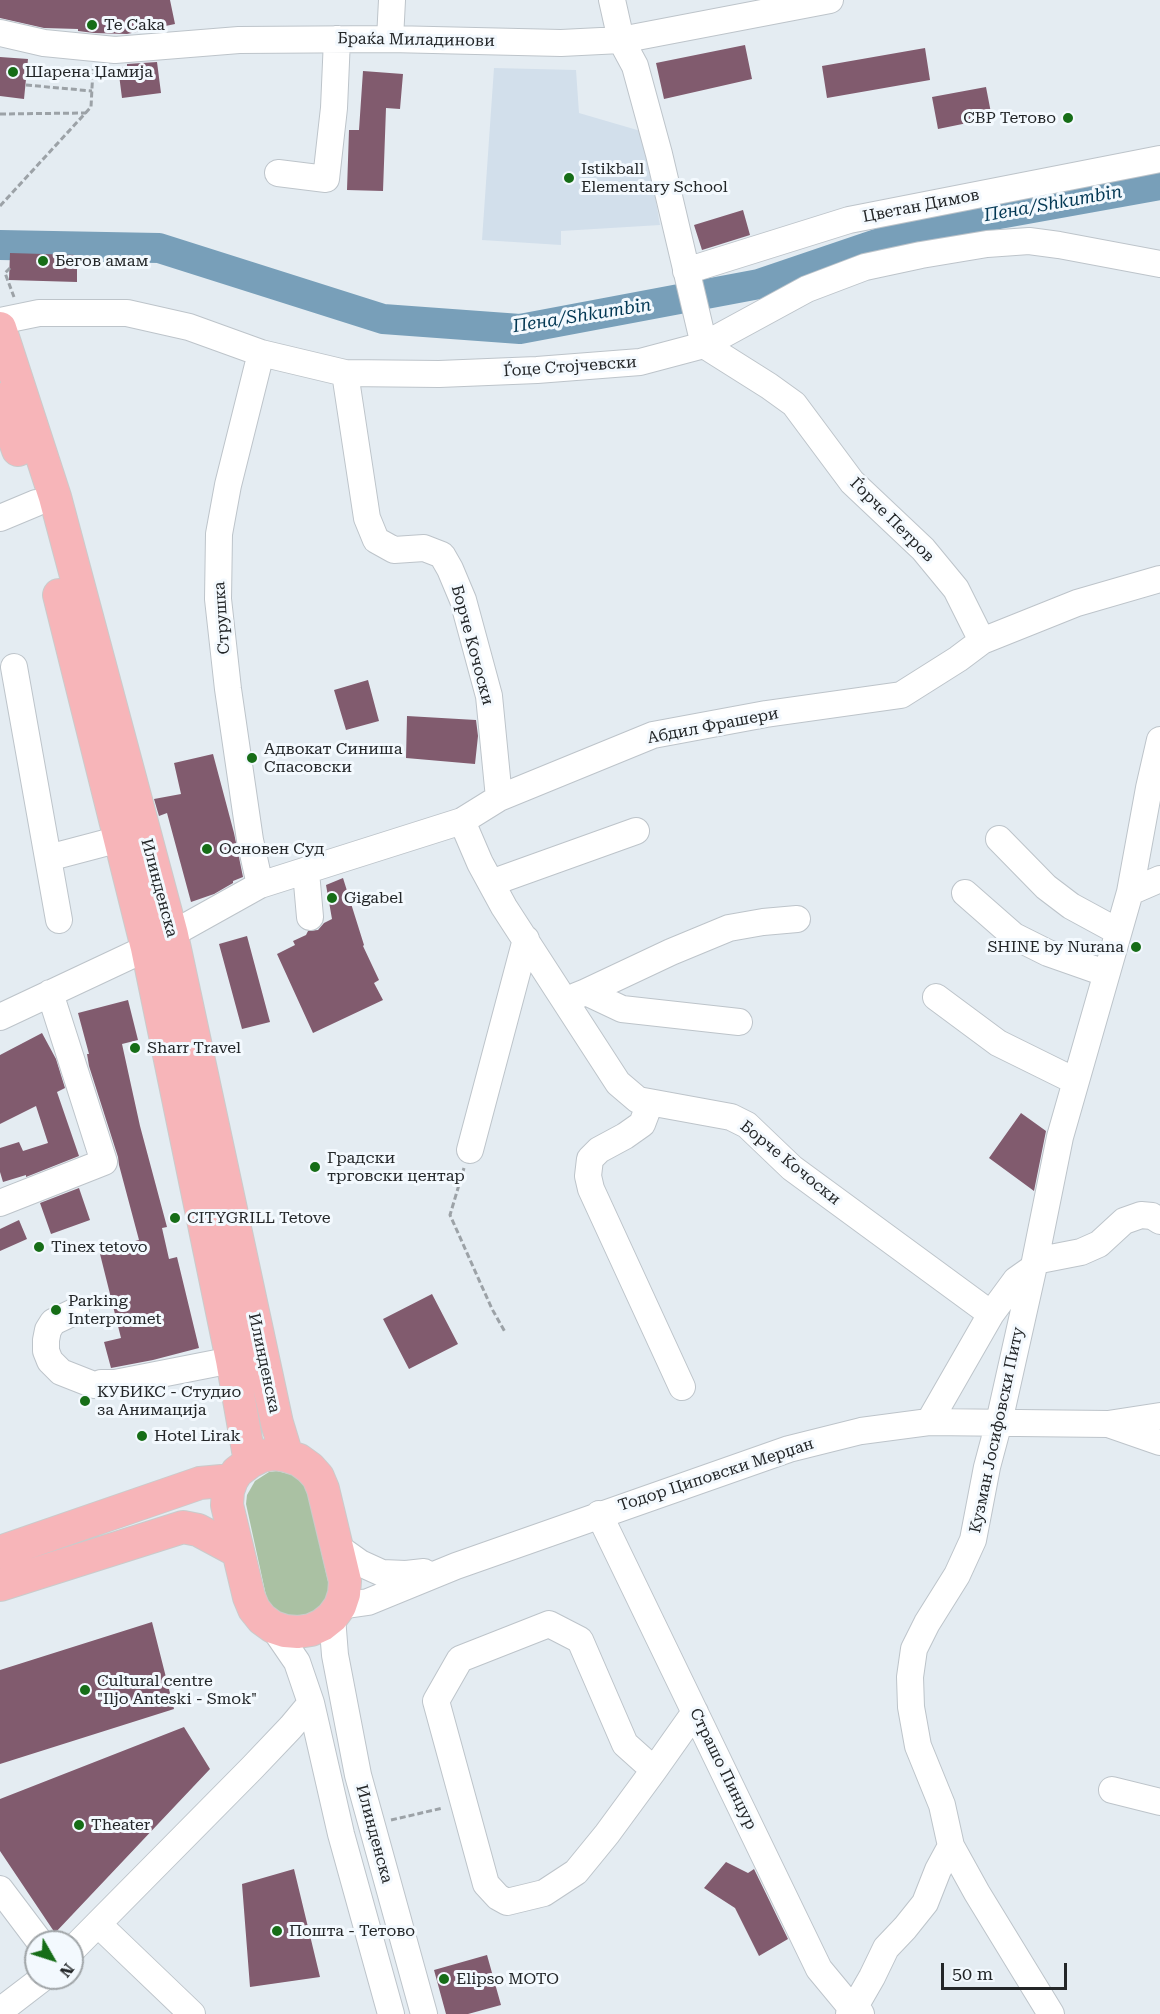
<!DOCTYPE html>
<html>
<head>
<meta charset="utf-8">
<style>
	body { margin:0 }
	#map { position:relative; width:1160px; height:2014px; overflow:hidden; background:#e4ecf2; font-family:"Roboto Serif",serif }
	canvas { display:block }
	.north { position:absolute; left:24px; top:1930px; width:60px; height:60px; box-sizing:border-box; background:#f3f9fe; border:2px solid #a0a5a8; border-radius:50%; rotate:129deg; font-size:16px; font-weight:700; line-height:24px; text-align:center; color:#232628 }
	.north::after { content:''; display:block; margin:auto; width:21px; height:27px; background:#166d17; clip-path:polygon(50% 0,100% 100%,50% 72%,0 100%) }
	.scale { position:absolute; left:941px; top:1963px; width:126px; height:27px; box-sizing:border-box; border:3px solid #232628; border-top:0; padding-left:8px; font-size:18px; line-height:21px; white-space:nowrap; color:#232628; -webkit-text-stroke:4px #f3f9fe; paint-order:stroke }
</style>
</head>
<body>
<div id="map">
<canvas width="1160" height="2014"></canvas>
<div class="north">N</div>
<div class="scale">50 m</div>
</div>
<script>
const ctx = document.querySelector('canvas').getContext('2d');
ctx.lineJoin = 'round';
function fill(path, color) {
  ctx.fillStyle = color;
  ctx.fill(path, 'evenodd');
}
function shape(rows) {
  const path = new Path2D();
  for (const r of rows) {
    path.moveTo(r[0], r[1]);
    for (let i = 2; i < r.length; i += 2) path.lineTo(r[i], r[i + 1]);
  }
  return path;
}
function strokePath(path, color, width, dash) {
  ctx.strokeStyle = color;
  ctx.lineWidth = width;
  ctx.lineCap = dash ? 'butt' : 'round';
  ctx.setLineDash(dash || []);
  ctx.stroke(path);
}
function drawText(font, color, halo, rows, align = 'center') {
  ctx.font = font + ' "Roboto Serif",serif';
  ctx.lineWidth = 6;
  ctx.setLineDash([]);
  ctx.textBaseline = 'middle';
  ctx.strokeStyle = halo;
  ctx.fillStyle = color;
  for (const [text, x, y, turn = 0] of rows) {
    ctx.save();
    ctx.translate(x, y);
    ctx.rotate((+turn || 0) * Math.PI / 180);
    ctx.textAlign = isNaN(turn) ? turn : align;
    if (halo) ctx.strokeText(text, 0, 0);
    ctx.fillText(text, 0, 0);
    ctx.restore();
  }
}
fill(shape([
	[494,68,576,70,579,113,644,132,660,225,561,231,561,245,482,240]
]), '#d2dfeb');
fill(shape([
	[277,1471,293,1475,305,1486,308,1494,330,1590,329,1599,314,1618,276,1614,267,1600,246,1504,247,1495,255,1481,269,1472]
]), '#aac1a3');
strokePath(shape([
	[0,245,159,248,383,319,520,329,759,284,927,227,1160,185]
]), '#789fb9', 30);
fill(shape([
	[0,0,170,0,175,24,127,34,94,33,78,31,78,29,44,28,0,18],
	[745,45,752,79,664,99,656,63],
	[925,48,930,80,827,98,822,66],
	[0,57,28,59,24,99,0,96],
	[157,62,161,93,122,98,118,67,127,67,127,64],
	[363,71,403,74,400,109,386,108,383,191,347,190,349,130,359,130],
	[986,87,992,118,938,129,932,97],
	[743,210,750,235,702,250,694,225],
	[10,253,77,255,77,282,9,280],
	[368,680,379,721,346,730,334,690],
	[407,716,476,720,478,736,475,764,406,758],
	[213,754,234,833,243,877,233,881,233,883,214,894,191,902,167,813,159,816,154,799,181,794,174,763],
	[343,878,364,945,363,946,379,980,374,983,383,1000,313,1033,277,954,295,945,293,941,306,935,308,931,318,930,324,923,332,919,326,885],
	[247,936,270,1022,242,1029,219,944],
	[128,1000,138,1040,122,1044,140,1126,167,1227,162,1228,169,1259,177,1257,199,1348,153,1360,111,1368,104,1342,121,1338,99,1250,139,1240,119,1165,118,1157,89,1066,87,1054,89,1054,78,1013],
	[42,1033,56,1059,65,1088,57,1092,79,1156,26,1177,26,1175,3,1182,0,1172,0,1148,19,1142,23,1151,48,1143,36,1106,0,1124,0,1055],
	[1021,1113,1046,1131,1034,1191,989,1158],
	[79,1188,90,1220,51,1234,40,1203],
	[19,1220,27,1239,0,1251,0,1229],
	[432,1294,458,1344,409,1369,383,1319],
	[152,1622,174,1709,0,1764,0,1670],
	[184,1727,210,1769,55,1933,0,1851,0,1799],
	[726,1862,748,1873,754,1869,788,1939,759,1956,735,1908,704,1888],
	[294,1869,320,1977,250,1987,242,1884],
	[487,1955,501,2005,468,2014,446,2014,434,1970]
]), '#815b6e');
const minor = shape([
	[612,0,621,40,635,66,659,154,704,345],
	[0,33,44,43,115,50,239,40,390,39,561,43,621,40,830,0],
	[390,39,392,0],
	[278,173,326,179,334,108,337,39],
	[686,271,849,220,1160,159],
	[0,321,39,313,127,313,189,327,261,353,345,373,439,374,537,370,640,362,704,345,807,289,865,267,921,255,987,244,1029,241,1059,245,1160,264],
	[704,345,769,386,794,404,852,482,923,549,956,589,982,641],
	[345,373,367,518,376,540,394,550,424,548,442,555,450,569,463,600,489,696,499,798],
	[0,518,36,503],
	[14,667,59,920],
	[462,821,480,863,504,907,618,1083,638,1100,731,1117,747,1125,792,1168,991,1314],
	[999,839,1046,887,1071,906,1117,931],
	[48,858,120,839],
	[306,872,310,917],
	[491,883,636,831],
	[260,885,250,840,228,689,218,599,219,534,228,485,261,353],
	[1130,892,1160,879],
	[965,893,1014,936,1048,953,1105,973],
	[586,992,671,952,729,928,763,922,797,919],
	[576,996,586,992,622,1009,739,1022],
	[936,997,998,1043,1075,1081],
	[0,1017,147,948,260,885,462,821,499,798,653,735,766,714,901,695,958,659,982,641,1077,603,1160,579],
	[650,1103,642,1124,625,1136,599,1150,590,1159,588,1176,591,1189,682,1387],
	[470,1150,526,939],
	[0,1203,104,1162,50,993],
	[1035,1261,1081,1252,1099,1244,1124,1221,1141,1215,1152,1216,1160,1221],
	[76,1311,53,1322,48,1330,46,1340,46,1351,50,1361,61,1372,94,1385],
	[101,1383,115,1383,232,1360],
	[929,1422,991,1314,1016,1280,1033,1268],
	[1111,1425,1160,1442],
	[599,1514,819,1969,853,2010,861,2014],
	[339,1548,360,1563,382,1573,406,1574,424,1572],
	[340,1606,368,1602,456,1566,789,1449,861,1431,929,1422,1108,1424,1160,1416],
	[332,1617,335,1655,358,1775,424,2014],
	[273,1627,297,1662,311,1703,341,1834,391,2014],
	[654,1770,625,1744,580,1640,549,1624,460,1659,436,1701,486,1884,498,1897,507,1902,544,1893,576,1872,607,1834,654,1770,695,1712],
	[1112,1790,1160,1802],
	[951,1846,977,1893,1051,2014],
	[0,1889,40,1942],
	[98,1924,192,2014],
	[72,1950,252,1768,291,1727,311,1703],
	[0,2011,43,1978],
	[849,2014,853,2010,872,1977,886,1948,905,1928,925,1903,938,1870,951,1846,942,1805,918,1746,911,1707,910,1677,914,1649,927,1623,957,1575,973,1540,987,1467,999,1422,1035,1261,1060,1137,1130,892,1149,788,1160,740]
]);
const major = shape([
	[0,328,55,497,172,935,277,1423,287,1456],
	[0,399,18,450],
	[59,595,147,948,232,1360,250,1462],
	[274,1454,287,1456,299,1460,310,1468,318,1477,323,1489,345,1581,344,1594,340,1606,332,1617,322,1625,311,1630,298,1632,285,1631,273,1627,262,1619,254,1609,249,1597,227,1505,228,1491,232,1480,237,1472,250,1462,262,1456,274,1454],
	[0,1552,200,1483,232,1480],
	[0,1585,183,1527,198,1530,237,1551]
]);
strokePath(minor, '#bdc4ca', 28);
strokePath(major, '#cacbcb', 34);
strokePath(shape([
	[26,85,92,91],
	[0,114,86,113],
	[0,206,91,107,93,69],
	[10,268,5,273,14,297],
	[464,1168,450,1215,492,1309,505,1332],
	[391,1820,443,1808]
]), '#9ca2a7', 3, [6, 3]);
strokePath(minor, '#fff', 26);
strokePath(major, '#f7b5b9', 32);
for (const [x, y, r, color] of [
	[92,25,6,"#166d17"],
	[13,72,6,"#166d17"],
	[1068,118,6,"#166d17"],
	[569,178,6,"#166d17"],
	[43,261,6,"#166d17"],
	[252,758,6,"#166d17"],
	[207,849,6,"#166d17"],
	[332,898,6,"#166d17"],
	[1136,947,6,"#166d17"],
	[135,1048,6,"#166d17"],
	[315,1167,6,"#166d17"],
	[175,1218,6,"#166d17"],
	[39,1247,6,"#166d17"],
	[56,1310,6,"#166d17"],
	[85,1401,6,"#166d17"],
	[142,1436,6,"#166d17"],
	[85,1690,6,"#166d17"],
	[79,1825,6,"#166d17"],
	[277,1931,6,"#166d17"],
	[444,1979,6,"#166d17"]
]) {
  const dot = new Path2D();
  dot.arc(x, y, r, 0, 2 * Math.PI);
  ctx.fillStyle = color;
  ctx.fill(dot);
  strokePath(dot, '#f3f9fe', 2);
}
drawText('16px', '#232628', '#f3f9fe', [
	["Te Caka",104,25],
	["Шарена Џамија",25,72],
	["СВР Тетово",1056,118,"right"],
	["Istikball",581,169],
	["Elementary School",581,187],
	["Бегов амам",55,261],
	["Адвокат Синиша",264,749],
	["Спасовски",264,767],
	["Основен Суд",219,849],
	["Gigabel",344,898],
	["SHINE by Nurana",1124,947,"right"],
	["Sharr Travel",147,1048],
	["Градски",327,1158],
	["трговски центар",327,1176],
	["CITYGRILL Tetove",187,1218],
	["Tinex tetovo",51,1247],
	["Parking",68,1301],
	["Interpromet",68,1319],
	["КУБИКС - Студио",97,1392],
	["за Анимација",97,1410],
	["Hotel Lirak",154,1436],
	["Cultural centre",97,1681],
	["\"Iljo Anteski - Smok\"",97,1699],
	["Theater",91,1825],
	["Пошта - Тетово",289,1931],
	["Elipso MOTO",456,1979]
], 'left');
drawText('16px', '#232628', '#f3f9fe', [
	["Браќа Миладинови",416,40,1],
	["Цветан Димов",921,206,-11],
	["Ѓоце Стојчевски",570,367,-4],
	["Ѓорче Петров",892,520,45],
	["Струшка",222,618,-94],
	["Борче Кочоски",472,645,75],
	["Абдил Фрашери",713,726,-11],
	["Илинденска",159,888,75],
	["Борче Кочоски",790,1163,39],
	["Илинденска",264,1363,78],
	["Кузман Јосифовски Питу",997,1430,-78],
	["Тодор Циповски Мерџан",716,1475,-18],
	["Страшо Пинџур",723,1769,64],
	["Илинденска",374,1834,75]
]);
drawText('italic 18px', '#033854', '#f3f9fe', [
	["Пена/Shkumbin",1053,204,-10],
	["Пена/Shkumbin",582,316,-9]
]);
</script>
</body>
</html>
